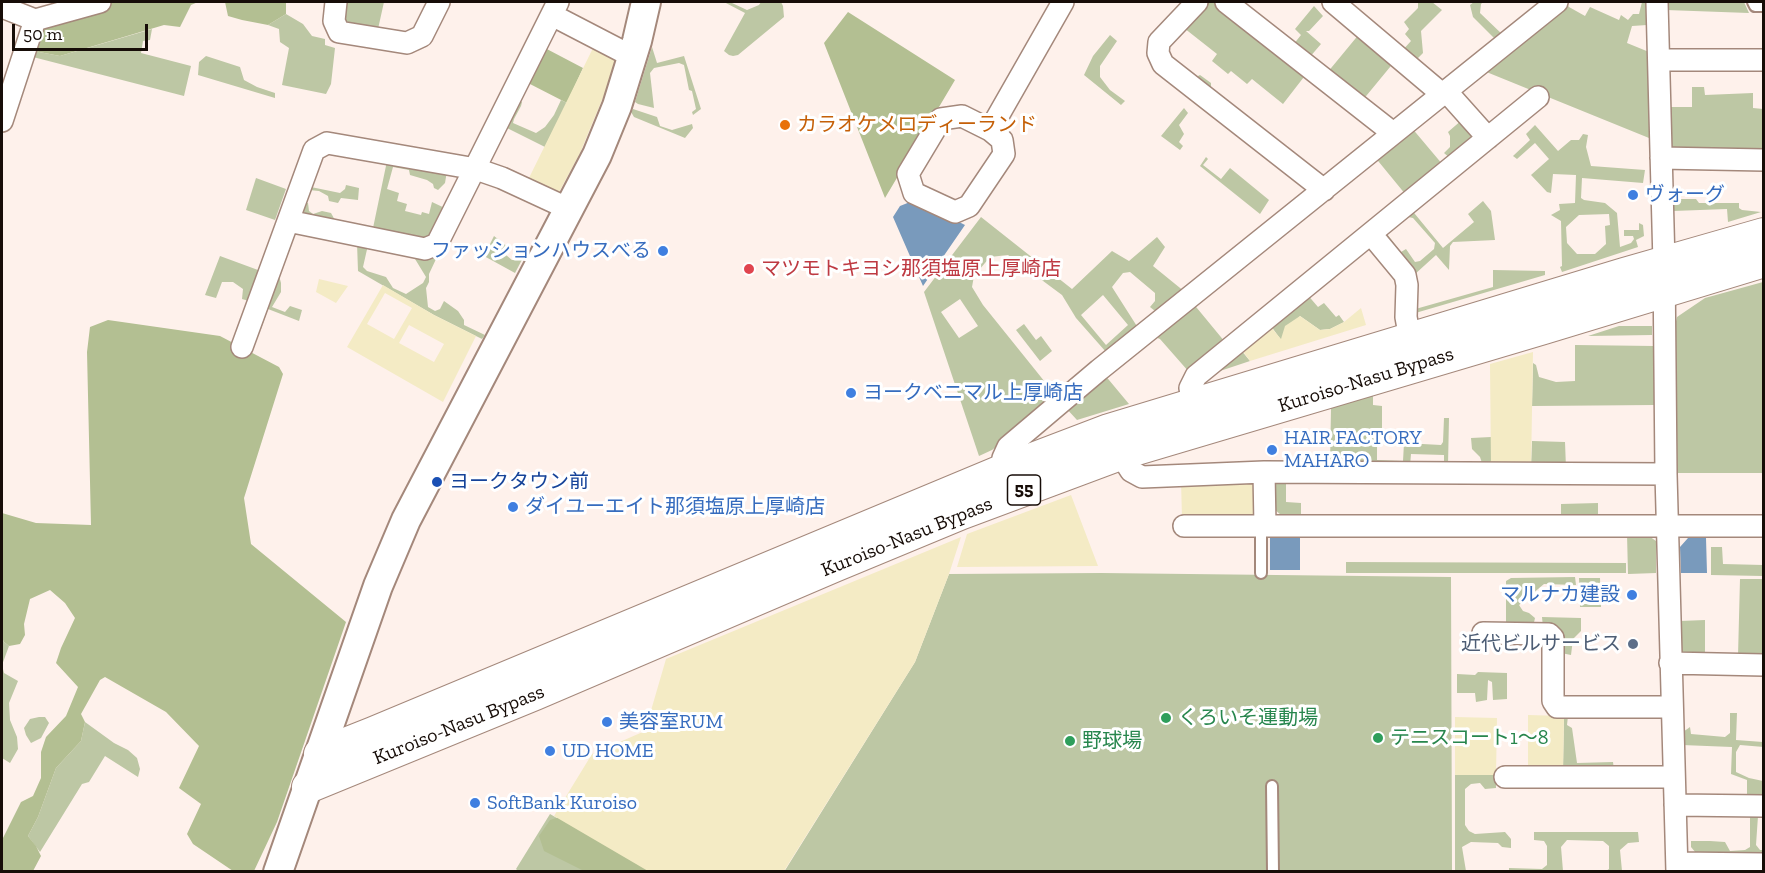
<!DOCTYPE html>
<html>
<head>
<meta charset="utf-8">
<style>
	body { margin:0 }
	#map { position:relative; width:1765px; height:873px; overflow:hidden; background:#fef1eb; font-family:"Zilla Slab",serif }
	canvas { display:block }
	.frame { position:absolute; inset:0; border:3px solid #170d08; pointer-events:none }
	.scale { position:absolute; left:12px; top:24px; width:136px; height:27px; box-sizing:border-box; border:3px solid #170d08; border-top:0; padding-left:8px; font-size:18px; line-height:21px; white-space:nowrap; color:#170d08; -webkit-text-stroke:4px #fff; paint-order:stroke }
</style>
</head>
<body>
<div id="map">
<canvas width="1765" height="873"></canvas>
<div class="frame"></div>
<div class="scale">50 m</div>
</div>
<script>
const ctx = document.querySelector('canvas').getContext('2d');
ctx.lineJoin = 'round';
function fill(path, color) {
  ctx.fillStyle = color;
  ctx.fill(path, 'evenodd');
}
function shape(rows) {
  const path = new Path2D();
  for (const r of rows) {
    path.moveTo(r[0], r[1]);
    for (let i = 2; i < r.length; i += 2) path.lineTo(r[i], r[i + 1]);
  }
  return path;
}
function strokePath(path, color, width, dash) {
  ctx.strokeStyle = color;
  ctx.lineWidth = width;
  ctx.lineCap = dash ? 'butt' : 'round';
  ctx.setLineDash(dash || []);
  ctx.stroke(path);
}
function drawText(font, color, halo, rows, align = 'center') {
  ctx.font = font + ' "Zilla Slab","Noto Sans JP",serif';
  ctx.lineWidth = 6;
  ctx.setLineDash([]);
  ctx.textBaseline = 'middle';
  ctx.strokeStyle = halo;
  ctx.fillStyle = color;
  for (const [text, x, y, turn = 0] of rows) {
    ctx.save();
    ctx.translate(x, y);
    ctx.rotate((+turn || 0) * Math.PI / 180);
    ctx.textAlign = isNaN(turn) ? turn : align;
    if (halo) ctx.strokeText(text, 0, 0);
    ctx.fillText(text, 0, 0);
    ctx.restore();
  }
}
fill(shape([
	[345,2,384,2,378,29,351,27,343,18],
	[724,2,732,2,732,3,747,10,759,5,761,2,781,2,783,6,784,17,738,55,733,56,729,55,724,51,745,13],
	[1201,2,1219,2,1307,73,1283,104,1252,79,1247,84,1231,71,1228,74,1212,61,1217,54,1184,28,1169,47,1168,51,1172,58,1196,77,1200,75,1211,83,1211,90,1168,61,1164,44],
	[1418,2,1432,2,1442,10,1421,31,1423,53,1413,63,1401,52,1411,41,1405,34,1409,29,1404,22,1418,8],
	[1474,2,1483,2,1481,4,1480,13,1504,36,1498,42,1473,17,1470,5],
	[1642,2,1648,2,1647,25,1632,26,1627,43,1649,52,1649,138,1484,71,1567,4,1569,7,1585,16,1590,7,1619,20,1621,15,1628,20,1633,14,1639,14],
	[1665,2,1744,2,1749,13,1666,10],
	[1314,6,1323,16,1309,31,1306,31,1321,44,1309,58,1293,45,1301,35,1295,29],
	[286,14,303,24,312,36,325,39,325,45,335,48,331,84,326,94,282,85,289,48,280,42,279,29,268,25],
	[152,29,150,40,143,41,141,53,191,66,184,96,33,57,34,51,60,56],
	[1360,33,1395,61,1362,101,1327,73],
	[1110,35,1117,41,1100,66,1100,77,1110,90,1125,101,1121,105,1084,75,1093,56],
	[652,47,657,63,684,56,701,109,693,115,692,112,696,109,692,91,689,90,684,65,679,63,654,68,650,73,654,108,638,104,635,102],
	[206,56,240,67,244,80,257,87,275,93,275,98,198,75,199,62],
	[1692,87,1704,87,1705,95,1753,93,1753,108,1763,109,1763,153,1670,151,1669,107,1692,107],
	[518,100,522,102,521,106,514,119,513,123,536,133,545,127,554,115,561,100,567,103,545,147,505,127],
	[1184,108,1188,113,1179,125,1184,134,1179,142,1183,146,1180,150,1161,136],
	[633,109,657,117,660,126,672,130,692,124,693,128,685,138,634,117,631,112],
	[1463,119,1472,130,1471,140,1451,159,1444,153,1450,147,1450,136,1448,132],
	[1535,125,1558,151,1571,140,1579,140,1583,134,1588,135,1586,147,1591,166,1645,170,1643,183,1582,178,1581,198,1584,200,1605,203,1617,213,1620,247,1631,243,1634,239,1633,236,1624,236,1624,230,1639,230,1639,223,1643,225,1644,236,1636,240,1638,247,1562,272,1560,267,1562,266,1561,221,1551,215,1560,210,1559,204,1575,203,1576,175,1553,174,1551,193,1547,192,1531,175,1549,159,1535,143,1517,159,1513,156,1530,140,1526,134],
	[1609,214,1610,225,1605,226,1606,244,1595,254,1577,254,1567,243,1566,227,1579,215],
	[1411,127,1443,165,1406,195,1374,156],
	[1206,157,1208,159,1203,165,1221,179,1230,168,1269,200,1260,214,1200,166],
	[387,161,447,171,445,183,438,190,434,188,433,184,427,180,410,175,409,170,393,167,387,189,399,193,397,201,407,204,405,211,421,215,422,212,429,214,432,202,449,210,432,239,423,243,307,221,303,219,301,214,303,203,308,203,309,211,313,214,322,211,331,213,336,222,373,228],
	[256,178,286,189,275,220,246,210],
	[346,185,359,188,358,200,341,198,338,203,329,201,328,196,319,191,309,190,311,187,340,193,345,189],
	[1672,199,1696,199,1699,203,1739,203,1739,208,1742,210,1761,212,1728,222,1727,209,1673,211],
	[1483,201,1491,211,1495,240,1453,242,1450,246,1449,270,1436,255,1414,275,1386,239,1387,234,1401,252,1406,249,1415,262,1420,261,1434,249,1435,243,1413,218,1408,217,1392,231,1390,229,1410,208,1443,248,1474,222,1468,214],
	[981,217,1072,289,1112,251,1129,261,1157,237,1165,247,1153,266,1185,292,1160,315,1150,307,1155,301,1155,293,1130,272,1123,273,1112,287,1140,331,1106,352,1076,318,1062,295,1008,255,990,257,974,276,972,287,983,305,1057,397,992,450,979,456,924,292],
	[1103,295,1128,325,1106,345,1081,315],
	[960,299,978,326,959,338,941,312],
	[494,236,508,247,506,255,512,260,517,260,521,252,525,254,515,273,484,256],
	[357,243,368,245,363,267,367,271,386,277,393,288,406,294,423,283,426,277,412,254,429,259,437,257,429,274,429,282,426,288,428,307,435,311,440,309,444,301,458,311,464,320,464,325,485,335,482,339,434,315,358,271],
	[220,256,258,270,249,301,242,299,243,289,233,282,222,282,216,298,205,295],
	[1493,270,1545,271,1545,275,1412,314,1412,310,1493,287],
	[278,272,281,283,281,292,272,307,285,312,290,306,302,310,299,321,268,309,261,329,258,328],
	[1763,282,1763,473,1676,473,1673,334,1677,317,1705,298],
	[1306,293,1318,307,1324,303,1336,317,1339,315,1344,322,1330,329,1320,330,1300,316,1281,340,1271,326,1241,350,1250,361,1208,375],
	[1192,302,1225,342,1189,372,1160,339,1155,337],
	[1024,324,1036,340,1041,336,1052,351,1040,361,1016,330],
	[1619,326,1652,326,1652,335,1588,336],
	[1575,345,1654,346,1654,405,1532,406,1533,363,1536,365,1539,377,1556,382,1575,381],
	[1104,374,1129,404,1077,420,1065,407],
	[1373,395,1373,405,1382,406,1382,431,1377,433,1377,460,1403,461,1404,443,1441,445,1443,442,1444,418,1449,418,1448,465,1444,465,1444,455,1411,454,1410,466,1330,466,1331,408],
	[1491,437,1491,467,1483,466,1480,457,1472,449,1471,438],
	[1532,441,1565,442,1566,468,1531,468],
	[1286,478,1286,502,1301,503,1301,515,1281,515,1274,509,1274,487,1279,479],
	[1598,503,1598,515,1561,516,1561,504],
	[1627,534,1646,534,1656,541,1656,573,1628,574],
	[1711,547,1722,547,1723,564,1763,565,1763,576,1711,575],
	[1346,562,1626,563,1626,573,1346,573],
	[1101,573,1451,577,1452,871,784,872,915,662,949,574],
	[1575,577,1576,585,1544,584,1519,605,1523,611,1529,613,1535,618,1533,627,1506,626,1506,581,1511,578],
	[1579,578,1600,578,1601,607,1580,607],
	[1740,579,1763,579,1763,657,1738,656],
	[1542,617,1581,618,1581,631,1573,639,1571,655,1561,653,1543,628],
	[1705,620,1705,656,1683,656,1679,652,1680,621],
	[2,638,4,642,9,646,2,665,4,673,18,681,9,703,10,720,17,737,18,749,10,763,2,758],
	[1478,672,1507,673,1507,699,1493,700,1492,682,1488,680,1487,700,1476,702,1475,693,1457,693,1457,674,1475,675],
	[1730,713,1737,713,1736,740,1763,742,1764,747,1740,745,1736,752,1736,772,1749,778,1763,781,1763,798,1747,797,1747,780,1731,774,1732,747,1682,745,1683,732,1690,727,1691,734,1725,737,1730,733],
	[1564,716,1568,716,1567,725,1572,728,1577,763,1613,762,1614,770,1563,770],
	[39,717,45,717,49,723,41,738,31,743,26,735,24,728,30,719],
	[85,722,114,743,128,750,137,758,140,769,138,777,105,756,89,782,82,784,40,852,28,836,38,817,56,768,81,741],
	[1455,775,1496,775,1496,788,1485,789,1480,783,1471,784,1465,789,1465,825,1469,831,1475,834,1505,832,1511,839,1511,848,1502,847,1498,843,1471,842,1462,847,1466,871,1455,871],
	[550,814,648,871,519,872,516,869],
	[1750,816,1758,816,1756,845,1760,850,1763,850,1763,853,1696,853,1691,847,1691,841,1710,841,1725,842,1730,851,1745,850,1750,847],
	[1534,832,1638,832,1639,842,1628,843,1620,850,1622,871,1606,871,1609,869,1609,846,1603,841,1567,840,1561,847,1563,871,1578,871,1509,871,1509,868,1542,869,1547,865,1547,846,1544,841,1534,840]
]), '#bdc7a4');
fill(shape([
	[79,2,198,2,191,5,180,27,164,25,60,56,34,51,37,25],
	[225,2,286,2,286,14,268,25,242,20,228,16],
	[848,12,955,80,885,198,824,43],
	[543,47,583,68,567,103,528,83],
	[108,320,220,336,279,367,283,374,244,498,251,544,346,622,277,822,254,871,233,871,193,844,187,834,201,804,179,788,199,746,166,712,105,677,100,680,81,714,85,722,81,741,56,768,38,817,28,836,36,846,41,856,33,871,2,871,2,840,21,802,33,796,41,778,41,752,46,737,66,716,78,687,56,663,61,648,75,618,65,603,50,590,30,599,24,624,25,635,20,644,9,646,4,642,2,638,2,513,36,523,91,525,87,352,90,327],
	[568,814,719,871,584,871,544,851,539,836,550,820]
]), '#b3bf92');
fill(shape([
	[594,46,619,59,580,153,558,194,528,180],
	[319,279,348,286,336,303,316,292],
	[383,285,434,315,476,336,443,402,347,347],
	[385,293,412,308,394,339,367,324],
	[409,325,444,344,434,362,399,343],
	[1361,308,1366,325,1250,361,1242,350,1270,326,1281,339,1285,326,1300,316,1320,330,1330,329,1344,322],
	[1533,352,1531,468,1491,467,1490,364],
	[1255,478,1255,513,1249,519,1182,518,1181,481],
	[1071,495,1098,566,957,567,967,534],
	[961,537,949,574,915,662,784,871,648,871,554,816,592,754,645,731,666,659],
	[1528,715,1564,716,1563,770,1528,769],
	[1455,717,1497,718,1496,775,1455,775]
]), '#f4ebc5');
fill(shape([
	[915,200,965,225,923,286,893,217,900,206],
	[1270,538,1300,538,1300,570,1270,570],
	[1688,538,1706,538,1707,573,1681,573,1680,547]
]), '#799abc');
const lane = shape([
	[1753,2,1755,6,1764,6],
	[1261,526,1261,573],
	[1272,786,1273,872]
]);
const street = shape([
	[336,2,334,21,339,32,407,43,422,36,439,2],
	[1197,2,1159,42,1158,53,1163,64,1324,190],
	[1226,2,1393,133],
	[1333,2,1442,94],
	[1657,2,1664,263,1666,474,1677,872],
	[2,7,35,20,2,121],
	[552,15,633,57],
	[35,20,100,2],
	[1659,60,1764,60],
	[1446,91,1488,138],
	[962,116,990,130,1002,140,1004,154,969,206,955,212,914,193,908,174,941,119,962,116],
	[990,130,1063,2],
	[1661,158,1764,160],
	[288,221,425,249,437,244,558,2],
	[1371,234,1405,275,1407,285,1406,317,1410,339],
	[242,347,314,150,327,143,476,169,502,178,569,209],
	[1193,405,1190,388,1196,376,1538,97],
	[1120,454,1131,471,1142,477,1264,472,1666,474],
	[1004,470,1003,458,1008,447,1099,370,1557,2],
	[1264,472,1265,526],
	[1184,526,1764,526],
	[1483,633,1549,634,1553,638,1553,701,1557,707,1672,707],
	[1670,663,1764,665],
	[1505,777,1674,777],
	[1675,805,1764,806],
	[1677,863,1764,864]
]);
const secondary = shape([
	[278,872,378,586,406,520,597,155,617,106,637,41,646,2]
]);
const primary = shape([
	[320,754,373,733,1004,470,1109,430,1624,274,1764,234],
	[308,787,535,694,834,566,962,513,1120,454,1544,328,1764,261]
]);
strokePath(lane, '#a4887b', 14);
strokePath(street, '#a4887b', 24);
strokePath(secondary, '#a4887b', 32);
strokePath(primary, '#a4887b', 34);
strokePath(lane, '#fff', 10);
strokePath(street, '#fff', 21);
strokePath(secondary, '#fff', 28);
strokePath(primary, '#fff', 32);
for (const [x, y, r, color] of [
	[785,125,6,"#e8710a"],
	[1633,195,6,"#3f7fe0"],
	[663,251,6,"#3f7fe0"],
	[749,269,6,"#e0444e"],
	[851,393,6,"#3f7fe0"],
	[1272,450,6,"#3f7fe0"],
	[437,482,6,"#1a4fb4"],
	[513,507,6,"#3f7fe0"],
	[1632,595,6,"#3f7fe0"],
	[1633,644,6,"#5c6f8a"],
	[1166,718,6,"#2e9e5b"],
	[607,722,6,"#3f7fe0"],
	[1378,738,6,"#2e9e5b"],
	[1070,741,6,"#2e9e5b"],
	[550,751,6,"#3f7fe0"],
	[475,803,6,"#3f7fe0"]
]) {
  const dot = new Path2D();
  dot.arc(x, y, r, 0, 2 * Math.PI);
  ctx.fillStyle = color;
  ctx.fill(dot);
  strokePath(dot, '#fff', 2);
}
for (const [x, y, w] of [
	[1024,490,33]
]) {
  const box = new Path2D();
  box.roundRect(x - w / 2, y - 15, w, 30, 4.5);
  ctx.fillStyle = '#fff';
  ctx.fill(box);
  strokePath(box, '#170d08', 1.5);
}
drawText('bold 18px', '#170d08', null, [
	["55",1024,490]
]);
drawText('20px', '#c56008', '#fff', [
	["カラオケメロディーランド",797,125]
], 'left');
drawText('20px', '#366cbe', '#fff', [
	["ヴォーグ",1645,195],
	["ファッションハウスべる",651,251,"right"],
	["ヨークベニマル上厚崎店",863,393],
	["HAIR FACTORY",1284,438],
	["MAHARO",1284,461],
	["ダイユーエイト那須塩原上厚崎店",525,507],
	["マルナカ建設",1620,595,"right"],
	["美容室RUM",619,722],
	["UD HOME",562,751],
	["SoftBank Kuroiso",487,803]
], 'left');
drawText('20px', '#be3a42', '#fff', [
	["マツモトキヨシ那須塩原上厚崎店",761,269]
], 'left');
drawText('20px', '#170d08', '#fff', [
	["Kuroiso-Nasu Bypass",1366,380,-17],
	["Kuroiso-Nasu Bypass",907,537,-22],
	["Kuroiso-Nasu Bypass",459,725,-22]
]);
drawText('20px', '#164399', '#fff', [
	["ヨークタウン前",449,482]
], 'left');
drawText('20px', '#4e5e75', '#fff', [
	["近代ビルサービス",1621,644]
], 'right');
drawText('20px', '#27864d', '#fff', [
	["くろいそ運動場",1178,718],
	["テニスコート1～8",1390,738],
	["野球場",1082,741]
], 'left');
</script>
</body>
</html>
